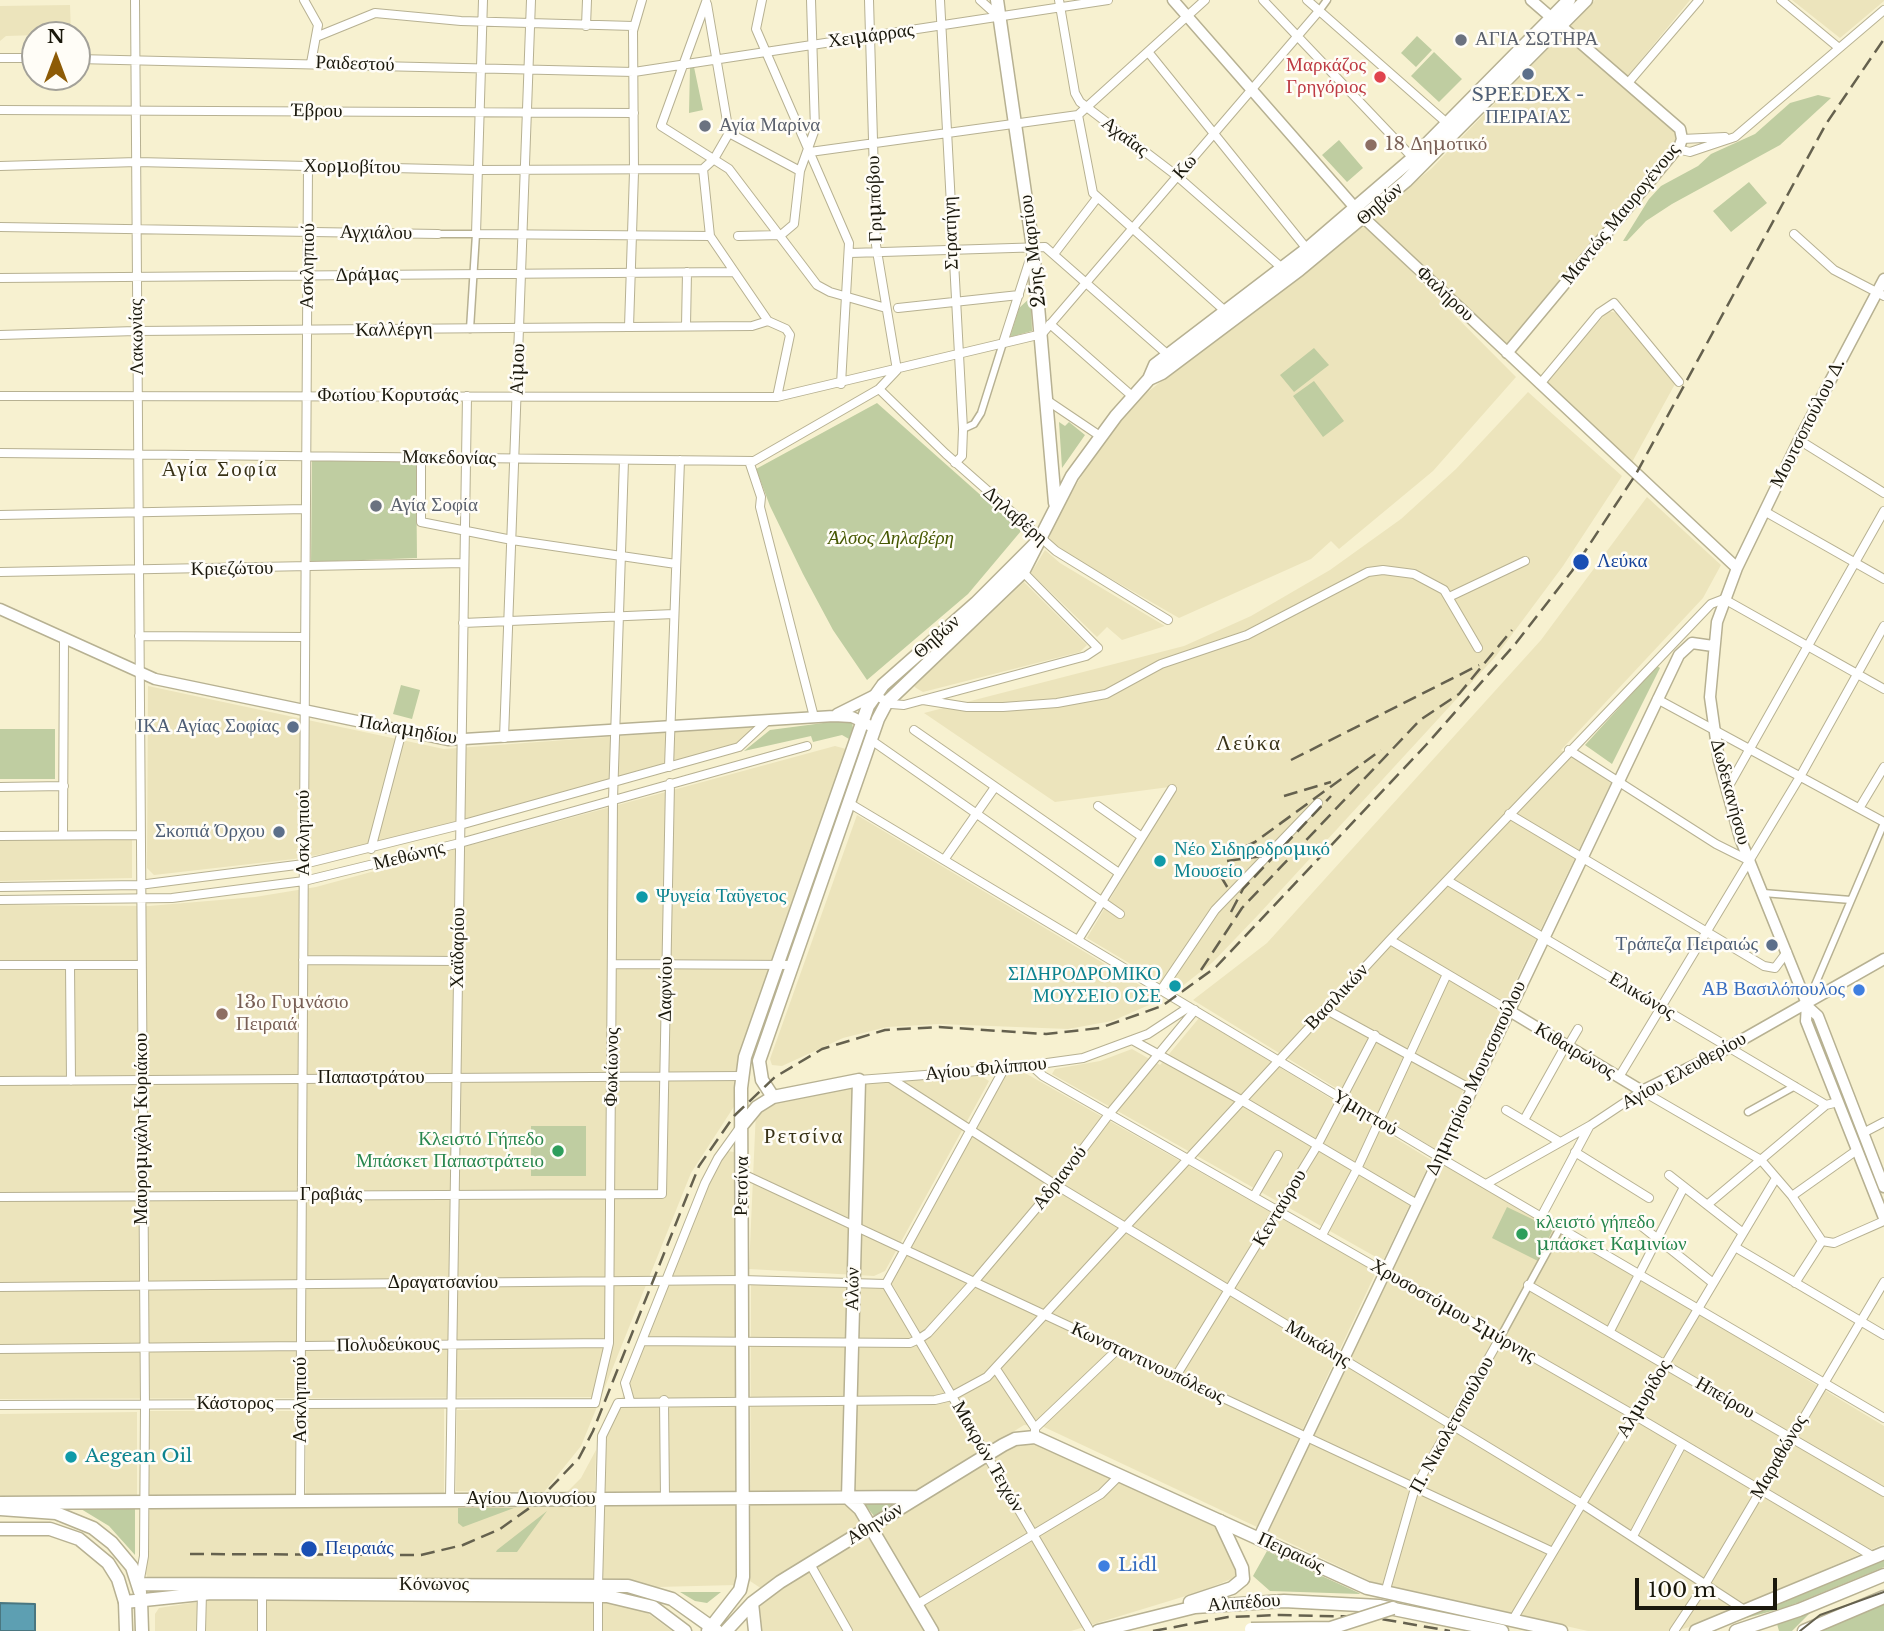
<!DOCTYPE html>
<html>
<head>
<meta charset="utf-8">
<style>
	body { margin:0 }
	#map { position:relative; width:1884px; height:1631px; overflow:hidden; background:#f7f1d0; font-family:"Libre Baskerville",serif }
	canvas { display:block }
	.north { position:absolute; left:21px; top:21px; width:70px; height:70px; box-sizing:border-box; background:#fffdf7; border:2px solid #a3a199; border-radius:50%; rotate:0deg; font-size:19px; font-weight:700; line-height:28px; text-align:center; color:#1a180c }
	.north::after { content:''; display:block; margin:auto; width:24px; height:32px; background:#8d5b06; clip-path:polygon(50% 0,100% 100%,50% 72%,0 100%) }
	.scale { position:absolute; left:1635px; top:1578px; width:142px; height:32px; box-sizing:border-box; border:4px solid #1a180c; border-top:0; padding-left:9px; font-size:21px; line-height:24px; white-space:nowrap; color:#1a180c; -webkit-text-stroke:5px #fffdf7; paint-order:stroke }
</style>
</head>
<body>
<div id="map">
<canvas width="1884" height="1631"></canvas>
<div class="north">N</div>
<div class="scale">100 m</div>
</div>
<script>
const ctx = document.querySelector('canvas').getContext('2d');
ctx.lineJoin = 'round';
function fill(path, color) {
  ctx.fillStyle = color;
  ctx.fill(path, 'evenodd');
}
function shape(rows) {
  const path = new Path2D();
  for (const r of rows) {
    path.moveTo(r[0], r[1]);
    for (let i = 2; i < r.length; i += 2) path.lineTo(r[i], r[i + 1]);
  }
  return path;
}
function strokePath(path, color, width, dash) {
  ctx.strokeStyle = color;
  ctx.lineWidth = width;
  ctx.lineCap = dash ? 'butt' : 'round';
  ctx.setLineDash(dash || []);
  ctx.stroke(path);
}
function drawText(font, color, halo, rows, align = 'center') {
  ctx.font = font + ' "Libre Baskerville",serif';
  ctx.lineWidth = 5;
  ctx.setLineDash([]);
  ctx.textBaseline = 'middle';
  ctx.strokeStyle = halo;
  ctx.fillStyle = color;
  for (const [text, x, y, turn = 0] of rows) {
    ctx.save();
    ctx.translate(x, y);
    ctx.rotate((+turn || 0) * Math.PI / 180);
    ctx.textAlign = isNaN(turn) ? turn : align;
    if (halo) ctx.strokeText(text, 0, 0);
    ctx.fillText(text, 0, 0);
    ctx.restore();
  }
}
fill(shape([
	[1595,0,1690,0,1627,77,1570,27],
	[1792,0,1884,0,1884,1,1840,38],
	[70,5,71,34,6,36,0,41,0,6],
	[1564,32,1678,133,1677,142,1503,348,1370,218,1431,169],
	[1364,224,1516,377,1433,471,1339,549,1331,541,1311,559,1179,618,1068,554,1049,539,1057,516,1084,472,1129,409,1145,394],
	[1608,311,1617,313,1675,384,1631,464,1544,384],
	[1528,392,1622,476,1563,566,1496,656,1259,914,1213,962,1176,991,1087,938,1177,786,1055,802,924,713,1184,646,1251,616,1330,570,1401,519,1456,469],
	[1647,497,1721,565,1703,598,1561,750,1611,783,1435,1149,1193,1000,1267,943,1541,640],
	[1045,550,1060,563,1165,626,1122,640,1107,627,1097,637,1031,573],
	[1024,582,1087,645,1080,652,923,692,916,688,914,686],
	[148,686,444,749,755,726,745,739,734,745,368,846,294,859,154,875,147,868],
	[835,746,846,749,737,1064,735,1105,691,1173,601,1397,0,1399,0,905,149,906,255,897,316,887],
	[857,815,1163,999,1112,1021,1068,1029,939,1024,887,1027,843,1038,782,1066,772,1065,770,1059],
	[132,838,132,878,0,881,0,840],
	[1199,1018,1431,1160,1383,1261,1052,1074,1055,1069,1100,1061,1132,1049,1160,1065],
	[1025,1073,1376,1272,1257,1527,1044,1427,1024,1425,987,1448,891,1282,1003,1076],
	[981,1076,989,1081,885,1271,874,1276,749,1269,756,1110,773,1101,854,1084],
	[727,1151,734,1152,736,1585,656,1587,602,1582,605,1440,716,1167],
	[1441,1163,1566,1234,1884,1426,1884,1544,1693,1626,1675,1631,1588,1631,1374,1583,1267,1532],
	[751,1283,884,1289,980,1455,919,1492,839,1490,839,1502,848,1503,866,1526,762,1589,750,1581],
	[597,1407,581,1446,544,1492,456,1491,457,1410],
	[306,1409,444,1409,444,1493,306,1494],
	[148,1411,296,1411,296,1497,148,1497],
	[137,1412,137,1498,0,1499,0,1414],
	[1019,1443,1040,1445,1220,1529,1239,1571,1236,1577,1202,1591,1071,1631,760,1631,756,1607,764,1598],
	[596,1450,595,1493,566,1493,581,1478],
	[595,1504,594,1582,149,1580,146,1574,146,1513,152,1508],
	[205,1598,603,1601,642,1609,672,1631,155,1631,155,1614,159,1608,204,1601]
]), '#ece4bc');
fill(shape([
	[1417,36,1432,50,1416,67,1401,53],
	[1434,52,1462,79,1439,102,1411,76],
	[690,67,694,67,703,110,689,113],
	[1818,95,1831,98,1780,145,1672,204,1646,221,1627,241,1623,241,1649,199,1661,186,1698,166,1711,154,1755,134,1790,103],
	[1339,140,1363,168,1347,182,1322,155],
	[1749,182,1767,203,1731,232,1713,211],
	[1031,297,1032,331,1010,337,1019,308],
	[1314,348,1329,365,1294,392,1280,375],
	[1314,381,1344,421,1323,437,1293,396],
	[877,403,1021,531,968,594,867,680,833,630,803,574,770,506,756,469],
	[1059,422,1065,426,1069,422,1085,435,1062,468],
	[312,459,416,460,417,558,311,562],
	[1657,666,1660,668,1612,764,1585,745],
	[401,685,420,690,412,719,393,714],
	[846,720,852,722,853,728,849,739,842,735,813,742,811,736,744,751,770,730],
	[0,729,55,729,55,779,0,779],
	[531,1126,586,1126,586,1176,531,1176],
	[1507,1207,1553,1229,1538,1261,1492,1238],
	[863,1502,899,1503,874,1516],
	[458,1508,514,1508,463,1527,458,1523],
	[81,1509,135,1509,135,1555,109,1526],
	[547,1511,517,1552,496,1552,497,1550],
	[1267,1551,1359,1593,1360,1594,1270,1591,1253,1576],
	[1884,1559,1884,1567,1787,1607,1735,1621],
	[680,1592,721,1592,707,1603,695,1601],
	[1884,1602,1884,1631,1813,1631],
	[1812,1611,1792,1631,1779,1631,1777,1624]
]), '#bfcda1');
const water = shape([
	[0,1603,35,1604,35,1631,0,1631,0,1603]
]);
fill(water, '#5d9fb2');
strokePath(water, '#497680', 2);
const pedestrian = shape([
	[1319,11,1327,0],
	[438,234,476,234,470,329],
	[963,429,974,424,981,413,1003,343],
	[1763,893,1851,900],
	[1809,999,1884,823],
	[1748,1112,1795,1086],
	[1500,1338,1560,1228]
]);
const minor = shape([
	[135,0,145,1405,144,1556,139,1584],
	[304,0,318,25,311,63],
	[483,0,476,234,710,236],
	[762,0,756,29,849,243,841,384],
	[940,0,963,429,962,456,955,463],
	[980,0,1000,18],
	[1059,0,1075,93,1080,102,1177,176,1282,268],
	[1263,0,1413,158],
	[1307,0,1448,124],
	[1781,0,1839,48],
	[706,2,661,126,729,169,817,285,830,292,886,308],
	[586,26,587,0],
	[316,37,375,13,461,21,633,26],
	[1149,53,1307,249],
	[0,58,35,58],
	[77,59,634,72,1108,0],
	[1628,83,1699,0],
	[0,110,634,113],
	[1078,115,1093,193,1224,310],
	[729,133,800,171],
	[1682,139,1725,137],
	[1677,149,1690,152,1735,137,1884,10],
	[810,152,1078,115,1205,0],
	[0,166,137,162,478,170,703,169],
	[703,169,714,159,729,133,707,4],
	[703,169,710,236,768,321],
	[0,227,438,234],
	[1794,234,1834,270,1884,296],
	[781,235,794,224,800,171,815,129,811,0],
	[738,236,781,235],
	[850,253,1045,247,1167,354],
	[1054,254,1097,198],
	[0,278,733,272],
	[898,308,1019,295],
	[1050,324,1132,396],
	[686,326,687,272],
	[629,327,634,172,633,31,642,0],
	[0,335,136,331,752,326,768,321,786,329,790,335,777,397],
	[1003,343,1031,256],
	[1540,384,1599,313,1614,303,1679,382],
	[879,389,946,454,1056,551,1168,620],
	[0,396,777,397,1042,334,1319,11],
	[1048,401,1100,436],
	[1799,440,1884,493],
	[0,453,754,461,879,389,897,370,876,245,869,0],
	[421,458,421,522,512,540,676,564],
	[749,461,761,497,760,507,814,717],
	[1764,511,1884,579],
	[0,515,306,509],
	[0,572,464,563],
	[1449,597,1525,561],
	[463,623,674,614],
	[139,636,305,637],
	[875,695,891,704,904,705,1086,656,1098,648,1023,572],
	[1657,699,1884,822],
	[923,700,967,707,1003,707,1057,703,1106,694,1161,664,1247,635,1368,572,1383,570,1414,574,1444,590,1478,648],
	[914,730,1119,873],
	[504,738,531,0],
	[871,740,1120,914],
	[1569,750,1716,844,1750,861],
	[669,767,680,460],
	[0,787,64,786],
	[1726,791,1884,511],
	[849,803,1439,1157,1884,1418],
	[1098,806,1142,837],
	[1860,807,1884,767],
	[1509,814,1764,966,1775,968,1787,952],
	[63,835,64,638],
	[0,836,140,835],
	[371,849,402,731],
	[944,860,995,787],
	[1448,881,1826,1105,1838,1102],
	[0,887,139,885,304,864,460,825,739,747,768,720],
	[0,900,172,898,304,881,460,843,807,746],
	[1078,940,1172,789],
	[1390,940,1508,1010],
	[303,960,458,961],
	[613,964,793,965],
	[0,965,141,965],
	[70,965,71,1081],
	[1161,990,1215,910,1318,803],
	[1325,1009,1471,1089],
	[1134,1041,1241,1100,1417,1204],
	[1568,1046,1578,1029],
	[1032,1066,1043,1076,1634,1415,1874,1557],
	[1619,1077,1801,775,1884,626],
	[890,1078,1056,1185,1582,1504,1746,1611],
	[859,1080,1004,1069,1083,1058,1148,1034,1189,1007],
	[0,1081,742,1076],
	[1506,1110,1560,1142],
	[1524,1120,1566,1045],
	[1863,1133,1884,1122],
	[1575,1152,1649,1198],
	[743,1174,1553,1552],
	[1669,1175,1743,1233],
	[1486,1184,1591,1125,1642,1091,1761,1160,1792,1196,1822,1241,1834,1243,1884,1221],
	[1254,1196,1278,1155],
	[1792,1196,1857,1150],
	[0,1197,662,1194,670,783],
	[1707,1205,1826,1105],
	[1541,1217,1589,1127],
	[1639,1224,1713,1283],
	[1322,1235,1356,1171,1447,974],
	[1735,1247,1884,1335],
	[1795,1283,1822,1241],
	[886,1284,1090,1631],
	[886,1284,1004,1069],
	[1528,1285,1884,1492],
	[0,1287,741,1280,886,1284],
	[1610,1331,1684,1187],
	[642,1341,910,1343,919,1339,928,1333,974,1282,1056,1185,1110,1113,1195,1010],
	[0,1349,609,1343],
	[996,1369,1035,1428],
	[1176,1376,1317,1146,1375,1035],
	[664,1400,665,1499],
	[630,1401,625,1383,705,1183,718,1158,741,1126],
	[0,1405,595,1403,609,1343,613,799,624,460],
	[1035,1437,1035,1428,1118,1349],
	[450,1500,467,396],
	[300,1501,308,166],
	[1633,1536,1682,1444],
	[810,1564,848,1631],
	[598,1586,602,1436,618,1403,935,1400,952,1396,987,1377,1390,940,1711,604,1724,599,1884,689],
	[1385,1593,1415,1488,1500,1338],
	[916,1605,1101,1494,1120,1475],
	[1512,1621,1776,1178],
	[201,1631,202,1593],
	[262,1631,262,1593],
	[598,1631,598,1596],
	[1674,1631,1706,1583,1884,1282]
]);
const tertiary = shape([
	[1173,0,1364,218,1737,568],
	[1884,279,1799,440,1737,568,1717,622,1710,697,1719,761,1740,838,1807,1004,1806,1021,1884,1218],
	[1507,353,1680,145,1682,139,1680,129,1531,0],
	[0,609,155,679,448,740,834,716,852,717,875,728],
	[837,714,875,695],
	[1808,1007,1818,1016,1884,1187],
	[1508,1010,1642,1091,1717,1054,1884,959],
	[1259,1537,1679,655,1692,643,1713,646]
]);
const secondary = shape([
	[997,0,1033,248,1055,503],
	[1149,379,1162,373,1299,270,1406,181,1586,0],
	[773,1097,762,1080,759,1061,878,719,887,702,1023,572,1072,476,1116,416,1149,379,1155,365,1307,249,1413,158,1569,0],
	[743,1124,757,1107,773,1097,859,1080,848,1498],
	[848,1498,860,1509,932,1631],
	[0,1503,918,1497],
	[141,1600,142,1631],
	[125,1602,126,1631],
	[752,1603,755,1631],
	[708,1631,740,1590,743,1577,741,1088,745,1057,868,706,883,685,976,603,1038,541],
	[726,1631,752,1603,780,1582,1003,1445,1015,1439,1035,1437,1367,1588,1561,1631],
	[1696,1631,1884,1553],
	[1736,1631,1799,1610,1884,1575]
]);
const primary = shape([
	[0,1509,56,1513,93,1528,112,1543,132,1567,140,1592],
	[0,1529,50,1529,79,1539,108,1563,118,1579,125,1602,211,1593,607,1596,653,1607,685,1631],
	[139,1584,628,1586,672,1599,717,1631],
	[1190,1602,1232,1588,1243,1579,1242,1568,1220,1521],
	[1098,1631,1195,1607,1284,1601,1379,1606,1502,1631],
	[1804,1631,1884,1597]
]);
strokePath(pedestrian, '#b7b192', 9);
strokePath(minor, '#b7b192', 10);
strokePath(tertiary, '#b7b192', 13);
strokePath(secondary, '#b7b192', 15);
strokePath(primary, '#b7b192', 15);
strokePath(pedestrian, '#fff', 6);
strokePath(minor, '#fff', 8);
strokePath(tertiary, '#fff', 10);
strokePath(secondary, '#fff', 12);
strokePath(primary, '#fff', 12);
strokePath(shape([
	[1800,1631,1820,1615,1884,1592]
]), '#65614e', 2);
strokePath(shape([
	[1291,760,1479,665],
	[1284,796,1331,782],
	[1225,856,1255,842,1381,750],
	[1227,861,1263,856],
	[1226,868,1244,875],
	[1220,875,1229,890],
	[1231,912,1243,889,1331,796],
	[1201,970,1242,908,1420,720,1459,694,1512,630],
	[190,1554,421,1555,463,1545,500,1529,535,1504,579,1458,593,1431,699,1166,734,1116,775,1077,822,1049,885,1030,939,1027,1046,1034,1100,1028,1162,1006,1216,967,1426,745,1516,643,1572,571,1636,474,1826,124,1884,39],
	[1153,1631,1228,1617,1280,1615,1370,1617,1450,1631]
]), '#65614e', 2.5, [14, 7]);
const primaryBridge = shape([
	[1251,1629,1331,1628,1393,1608]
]);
strokePath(primaryBridge, '#b7b192', 15, []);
strokePath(primaryBridge, '#fff', 12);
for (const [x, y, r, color] of [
	[1461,40,7,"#6b7280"],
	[1528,74,7,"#5c6f8a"],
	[1380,77,7,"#e0444e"],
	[705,126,7,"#6b7280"],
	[1371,145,7,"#8d6e63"],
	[376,506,7,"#6b7280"],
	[1581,562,9,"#1a4fb4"],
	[293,727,7,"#5c6f8a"],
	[279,832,7,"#5c6f8a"],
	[1160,861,7,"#0f9aa8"],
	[642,897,7,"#0f9aa8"],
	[1772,945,7,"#5c6f8a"],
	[1175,986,7,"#0f9aa8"],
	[1859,990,7,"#3f7fe0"],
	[222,1014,7,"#8d6e63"],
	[558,1151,7,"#2e9e5b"],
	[1522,1234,7,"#2e9e5b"],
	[71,1457,7,"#0f9aa8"],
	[309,1549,9,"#1a4fb4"],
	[1104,1566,7,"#3f7fe0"]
]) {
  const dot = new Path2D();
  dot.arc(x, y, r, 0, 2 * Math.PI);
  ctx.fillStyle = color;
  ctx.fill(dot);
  strokePath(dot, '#fffdf7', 2.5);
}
drawText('19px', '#1a180c', '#fffdf7', [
	["Χειμάρρας",871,36,-8],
	["Ραιδεστού",355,64,2],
	["Έβρου",317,111,1],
	["Αχαΐας",1125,137,37],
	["Χορμοβίτου",352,167,1],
	["Κω",1185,167,-49],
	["Γριμπόβου",875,199,-92],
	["Θηβών",1380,204,-41],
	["Μαντώς Μαυρογένους",1621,214,-51],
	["Αγχιάλου",376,233,1],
	["Στρατήγη",951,233,-92],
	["25ης Μαρτίου",1033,251,-97],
	["Ασκληπιού",308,266,-89],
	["Δράμας",367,275,-1],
	["Φαλήρου",1445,294,43],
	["Καλλέργη",394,330,-1],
	["Λακωνίας",137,337,-91],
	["Αίμου",518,369,-88],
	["Φωτίου Κορυτσάς",388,396],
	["Μουτσοπούλου Δ.",1808,423,-63],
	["Μακεδονίας",449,458,1],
	["Δηλαβέρη",1015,516,41],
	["Κριεζώτου",232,569,-1],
	["Θηβών",937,637,-42],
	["Παλαμηδίου",408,730,10],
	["Δωδεκανήσου",1730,792,75],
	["Ασκληπιού",304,833,-90],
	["Μεθώνης",409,856,-14],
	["Χαϊδαρίου",458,948,-89],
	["Δαφνίου",666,989,-89],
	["Ελικώνος",1642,996,31],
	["Βασιλικών",1337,997,-47],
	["Κιθαιρώνος",1575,1051,31],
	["Φωκίωνος",612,1067,-89],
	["Αγίου Φιλίππου",986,1069,-5],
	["Αγίου Ελευθερίου",1684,1071,-29],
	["Παπαστράτου",371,1078],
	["Δημητρίου Μουτσοπούλου",1476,1078,-65],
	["Υμηττού",1365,1113,31],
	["Μαυρομιχάλη Κυριάκου",142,1129,-90],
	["Αδριανού",1060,1178,-52],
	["Ρετσίνα",742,1186,-89],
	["Γραβιάς",331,1195],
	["Κενταύρου",1280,1208,-59],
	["Δραγατσανίου",443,1283],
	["Αλών",853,1289,-89],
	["Χρυσοστόμου Σμύρνης",1453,1311,30],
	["Μυκάλης",1318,1344,31],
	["Πολυδεύκους",388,1345,-1],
	["Κωνσταντινουπόλεως",1148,1363,25],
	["Ηπείρου",1725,1398,30],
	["Αλμυρίδος",1644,1399,-59],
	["Ασκληπιού",301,1400,-90],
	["Κάστορος",235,1404],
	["Π. Νικολετοπούλου",1452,1425,-61],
	["Μακρών Τειχών",988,1457,60],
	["Μαραθώνος",1779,1457,-60],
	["Αγίου Διονυσίου",531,1499],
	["Αθηνών",875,1524,-32],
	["Πειραιώς",1291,1553,25],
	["Κόνωνος",434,1585],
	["Αλιπέδου",1244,1603,-4]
]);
drawText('19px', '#5b616d', '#fffdf7', [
	["ΑΓΙΑ ΣΩΤΗΡΑ",1475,40],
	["Αγία Μαρίνα",719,126],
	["Αγία Σοφία",390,506]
], 'left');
drawText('19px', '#be3a42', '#fffdf7', [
	["Μαρκάζος",1366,66],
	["Γρηγόριος",1366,88]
], 'right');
drawText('19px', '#4e5e75', '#fffdf7', [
	["SPEEDEX -",1528,96,"center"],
	["ΠΕΙΡΑΙΑΣ",1528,118,"center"],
	["ΙΚΑ Αγίας Σοφίας",279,727],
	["Σκοπιά Όρχου",265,832],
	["Τράπεζα Πειραιώς",1758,945]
], 'right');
drawText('19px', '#785e54', '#fffdf7', [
	["18 Δημοτικό",1385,145],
	["13ο Γυμνάσιο",236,1003],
	["Πειραιά",236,1025]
], 'left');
drawText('italic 19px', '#465802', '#fffdf7', [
	["Άλσος Δηλαβέρη",891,539]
]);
drawText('19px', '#164399', '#fffdf7', [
	["Λεύκα",1597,562],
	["Πειραιάς",325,1549]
], 'left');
drawText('19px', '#0d838f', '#fffdf7', [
	["Νέο Σιδηροδρομικό",1174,850],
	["Μουσείο",1174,872],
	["Ψυγεία Ταΰγετος",656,897],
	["ΣΙΔΗΡΟΔΡΟΜΙΚΟ",1161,975,"right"],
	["ΜΟΥΣΕΙΟ ΟΣΕ",1161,997,"right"],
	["Aegean Oil",85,1457]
], 'left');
drawText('19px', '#366cbe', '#fffdf7', [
	["ΑΒ Βασιλόπουλος",1845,990],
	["Lidl",1118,1566,"left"]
], 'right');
drawText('19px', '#27864d', '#fffdf7', [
	["Κλειστό Γήπεδο",544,1140],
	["Μπάσκετ Παπαστράτειο",544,1162],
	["κλειστό γήπεδο",1536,1223,"left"],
	["μπάσκετ Καμινίων",1536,1245,"left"]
], 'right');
ctx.letterSpacing = '2px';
drawText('21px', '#383217', '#fffdf7', [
	["Αγία Σοφία",220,470],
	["Λεύκα",1249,744],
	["Ρετσίνα",804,1137]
]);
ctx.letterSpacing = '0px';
</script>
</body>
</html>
